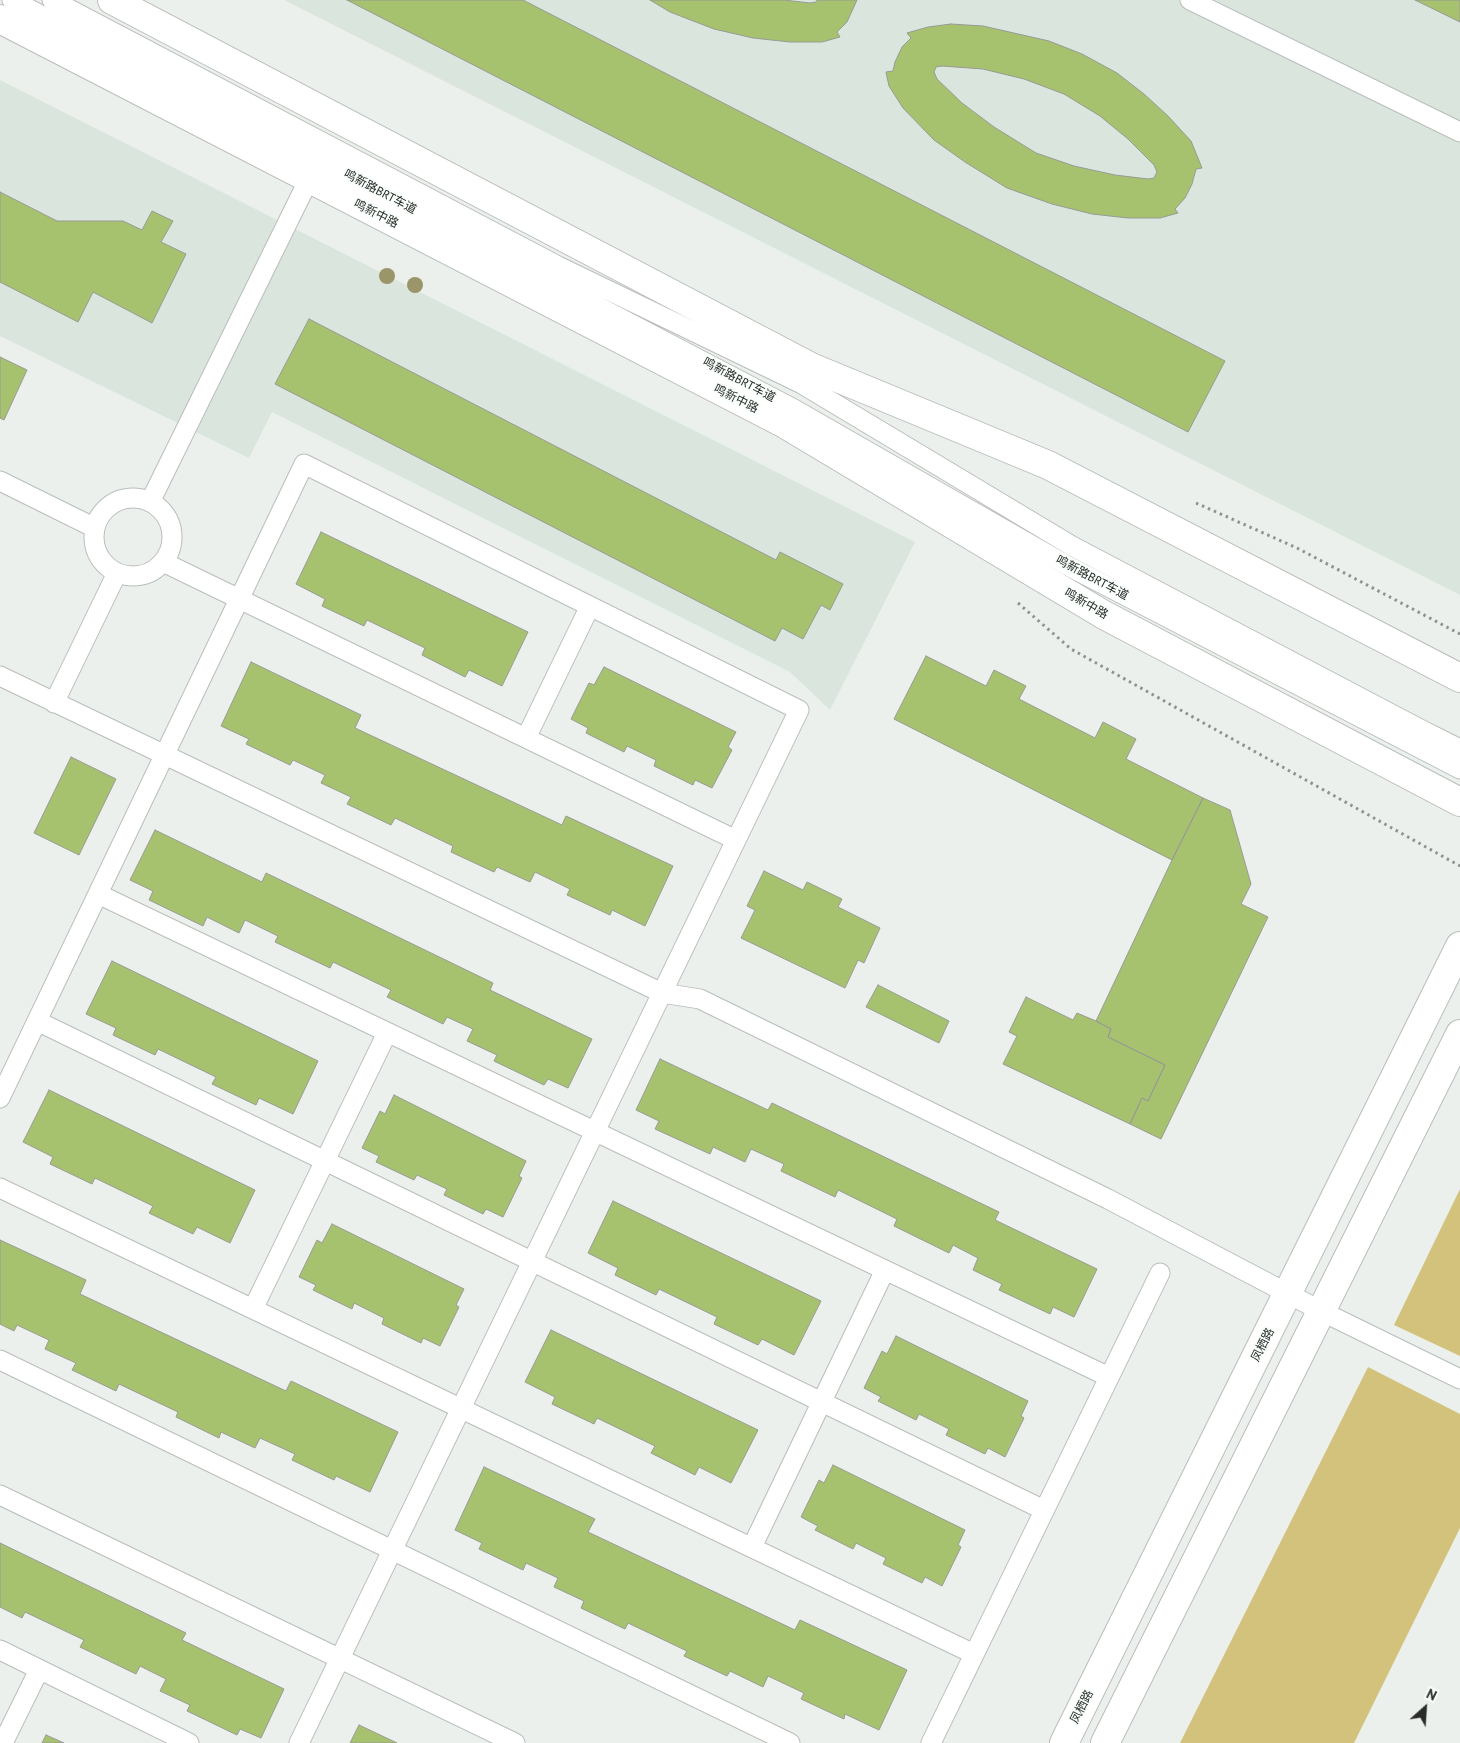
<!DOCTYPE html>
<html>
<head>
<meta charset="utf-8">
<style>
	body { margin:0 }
	#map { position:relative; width:1460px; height:1743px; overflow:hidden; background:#ebf0ec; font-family:"PT Sans",sans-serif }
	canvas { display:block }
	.north { position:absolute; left:1400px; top:1683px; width:50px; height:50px; -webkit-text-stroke:4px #f8fef9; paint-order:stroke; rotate:26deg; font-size:14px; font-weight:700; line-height:20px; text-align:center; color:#292b2a }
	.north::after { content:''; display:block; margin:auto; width:18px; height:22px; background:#292b2a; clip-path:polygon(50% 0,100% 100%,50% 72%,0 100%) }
</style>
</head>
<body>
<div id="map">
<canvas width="1460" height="1743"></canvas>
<div class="north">N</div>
</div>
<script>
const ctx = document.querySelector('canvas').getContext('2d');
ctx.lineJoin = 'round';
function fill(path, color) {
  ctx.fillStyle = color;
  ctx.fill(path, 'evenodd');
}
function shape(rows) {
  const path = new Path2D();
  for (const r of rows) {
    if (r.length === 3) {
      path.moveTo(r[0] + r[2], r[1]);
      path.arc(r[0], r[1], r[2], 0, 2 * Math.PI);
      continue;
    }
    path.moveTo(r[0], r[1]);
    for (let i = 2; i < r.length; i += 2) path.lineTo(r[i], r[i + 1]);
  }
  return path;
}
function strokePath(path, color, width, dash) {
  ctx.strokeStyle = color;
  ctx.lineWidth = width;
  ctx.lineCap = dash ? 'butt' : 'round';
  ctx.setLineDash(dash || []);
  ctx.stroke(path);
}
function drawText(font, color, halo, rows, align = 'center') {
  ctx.font = font + ' "PT Sans","Noto Sans SC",sans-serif';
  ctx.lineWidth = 4;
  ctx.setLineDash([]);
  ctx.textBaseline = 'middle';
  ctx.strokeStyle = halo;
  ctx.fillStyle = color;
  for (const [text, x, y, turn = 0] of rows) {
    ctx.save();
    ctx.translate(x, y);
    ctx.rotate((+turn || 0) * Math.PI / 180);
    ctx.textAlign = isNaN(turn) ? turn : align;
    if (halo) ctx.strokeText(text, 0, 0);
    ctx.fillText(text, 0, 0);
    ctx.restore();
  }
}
fill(shape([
	[284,0,1460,0,1460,595,1197,462],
	[0,80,915,542,830,710,790,672,272,412,249,458,0,336]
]), '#dae6dd');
fill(shape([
	[1460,1189,1460,1356,1394,1325],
	[1368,1367,1460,1414,1460,1528,1354,1743,1180,1743]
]), '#d3c27c');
const building = shape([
	[347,0,523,0,1225,361,1188,432,347,0],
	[650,0,784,0,810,3,816,2,817,0,857,0,847,22,837,32,840,37,822,42,790,42,753,38,714,29,670,12,650,0],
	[1415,0,1460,0,1460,22,1415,0],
	[951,24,983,26,1049,41,1082,54,1117,73,1144,94,1168,116,1191,141,1202,168,1196,169,1192,184,1185,198,1175,209,1178,213,1160,218,1128,218,1092,214,1052,204,1007,188,965,162,934,140,903,108,889,86,886,72,893,71,895,62,902,47,911,38,907,33,928,27,951,24],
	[942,66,983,69,1024,79,1064,94,1100,116,1128,139,1154,165,1157,172,1154,178,1148,179,1115,175,1074,166,1036,153,994,127,962,103,937,79,934,72,936,67,942,66],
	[0,192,57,221,123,221,142,230,152,211,173,221,161,242,186,254,152,323,93,292,78,322,0,282,0,192],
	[309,319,776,560,780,552,843,584,830,610,821,605,803,639,782,628,775,641,275,384,309,319],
	[0,357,27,370,4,420,0,418,0,357],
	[321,532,528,632,502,686,469,670,465,677,422,655,425,648,367,620,364,626,322,606,325,599,296,584,321,532],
	[926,656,986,686,994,670,1026,686,1019,699,1095,738,1103,722,1136,739,1126,759,1203,798,1172,860,894,719,926,656],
	[251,662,361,715,355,728,562,825,566,816,673,866,645,926,612,910,610,915,567,895,570,889,535,872,530,882,497,867,494,872,451,852,453,846,395,818,391,825,347,804,351,797,321,783,325,775,293,760,290,765,246,744,249,739,221,726,251,662],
	[604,667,736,732,728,747,732,750,712,788,695,780,693,785,654,766,656,760,627,746,624,752,586,733,588,728,571,719,589,683,594,685,604,667],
	[71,757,116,779,79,855,34,833,71,757],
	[1203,798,1230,810,1251,884,1241,904,1268,917,1161,1139,1130,1124,1142,1098,1148,1101,1165,1065,1108,1037,1111,1029,1096,1021,1172,860,1203,798],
	[155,830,262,882,266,873,493,983,490,990,592,1039,568,1088,548,1079,544,1085,494,1061,497,1055,467,1041,473,1029,447,1017,443,1024,387,997,391,990,333,962,330,968,275,942,278,936,245,920,239,933,207,917,203,926,149,900,153,891,130,880,155,830],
	[764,871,803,890,807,882,842,899,838,907,880,928,864,963,858,960,845,988,741,938,755,910,747,906,764,871],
	[112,961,318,1061,293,1114,259,1098,256,1105,212,1084,216,1077,158,1049,155,1055,113,1035,116,1028,86,1014,112,961],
	[878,985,949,1021,939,1043,866,1007,878,985],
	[1026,997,1073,1020,1077,1013,1096,1021,1111,1029,1108,1037,1165,1065,1148,1101,1142,1098,1130,1124,1003,1064,1017,1036,1009,1032,1026,997],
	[660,1059,768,1110,772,1103,999,1212,995,1220,1097,1269,1074,1317,1053,1307,1050,1314,999,1290,1002,1284,973,1270,978,1258,953,1245,949,1253,894,1226,897,1219,838,1190,835,1197,781,1171,784,1164,751,1149,745,1162,713,1147,710,1154,655,1129,659,1121,636,1110,660,1059],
	[49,1090,255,1190,230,1243,197,1227,193,1234,149,1213,153,1206,95,1178,92,1184,50,1164,53,1157,23,1142,49,1090],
	[394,1095,526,1161,519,1176,522,1178,503,1217,486,1209,483,1214,444,1195,447,1189,417,1175,414,1180,376,1162,379,1156,362,1148,380,1111,385,1114,394,1095],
	[613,1201,821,1301,794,1355,762,1339,758,1345,714,1324,717,1317,659,1289,656,1295,615,1275,618,1268,588,1253,613,1201],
	[332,1224,464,1289,456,1305,459,1307,440,1346,423,1338,421,1343,382,1324,384,1318,354,1303,352,1309,313,1290,316,1285,299,1277,317,1240,322,1243,332,1224],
	[0,1240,86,1280,80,1294,286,1391,291,1381,398,1432,370,1492,336,1476,334,1480,292,1460,295,1454,260,1438,255,1448,221,1432,219,1438,176,1417,178,1412,119,1384,116,1391,72,1370,76,1363,45,1349,49,1340,17,1325,14,1331,0,1324,0,1240],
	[551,1330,758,1430,731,1483,699,1467,695,1475,651,1453,655,1446,597,1418,594,1424,552,1404,555,1397,525,1382,551,1330],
	[896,1336,1028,1401,1021,1416,1024,1418,1005,1457,988,1448,985,1454,946,1435,949,1429,919,1414,916,1420,878,1401,881,1397,864,1388,882,1351,887,1354,896,1336],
	[833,1465,965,1530,958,1545,961,1547,942,1586,925,1577,922,1583,883,1564,886,1558,856,1543,853,1549,815,1530,818,1526,801,1517,819,1480,824,1483,833,1465],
	[484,1467,595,1519,588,1532,795,1630,800,1620,907,1670,879,1730,845,1714,844,1719,801,1699,804,1693,768,1676,763,1687,730,1671,727,1676,684,1656,687,1651,628,1623,625,1629,581,1608,584,1601,554,1587,558,1578,526,1563,523,1570,479,1549,482,1543,455,1530,484,1467],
	[0,1543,186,1633,182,1640,284,1689,261,1738,240,1729,237,1735,187,1711,190,1705,160,1691,166,1679,140,1666,136,1674,80,1647,84,1640,25,1612,22,1618,0,1607,0,1543],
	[359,1725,397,1743,350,1743,359,1725],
	[46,1735,64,1743,42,1743,46,1735]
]);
fill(building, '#a7c26f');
strokePath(building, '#989a95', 1);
const service = shape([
	[12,0,794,409,1068,566,1460,769],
	[52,0,558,266,802,384,1072,546,1420,729,1460,749],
	[1190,0,1460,132],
	[0,481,95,528],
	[133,537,39],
	[150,502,309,179],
	[163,562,736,840],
	[0,676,662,993,700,999,1108,1199,1321,1311,1460,1379],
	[54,703,117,573],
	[526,738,590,606],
	[98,894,1109,1377],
	[37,1021,1044,1510],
	[0,1098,304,464,799,710,299,1743],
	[0,1188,974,1654],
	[253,1309,387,1033],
	[0,1360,790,1743],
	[0,1495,515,1743],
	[752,1547,885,1270],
	[0,1650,189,1743],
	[3,1743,39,1670],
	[931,1743,1160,1273]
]);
const secondary = shape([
	[112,0,811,367,1048,465,1460,678],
	[0,19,783,423,1104,615,1460,802],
	[1064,1743,1460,946],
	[1105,1743,1460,1034]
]);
strokePath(service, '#b9beba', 21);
strokePath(secondary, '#b9beba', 30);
strokePath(shape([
	[1196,503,1297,548,1460,634],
	[1018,603,1071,649,1460,866]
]), '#8f9390', 3, [2.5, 4]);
strokePath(service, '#fff', 19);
strokePath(secondary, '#fff', 28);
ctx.fillStyle = '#9b956a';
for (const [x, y] of [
	[387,276],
	[415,285]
]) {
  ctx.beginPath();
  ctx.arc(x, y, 8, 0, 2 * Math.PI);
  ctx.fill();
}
drawText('12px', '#292b2a', '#f8fef9', [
	["鸣新路BRT车道",380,192,28],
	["鸣新中路",376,214,27],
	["鸣新路BRT车道",739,380,28],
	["鸣新中路",736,399,27],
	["鸣新路BRT车道",1092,578,28],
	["鸣新中路",1086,604,30],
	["凤栖路",1263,1345,-63],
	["凤栖路",1082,1707,-63]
]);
</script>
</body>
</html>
